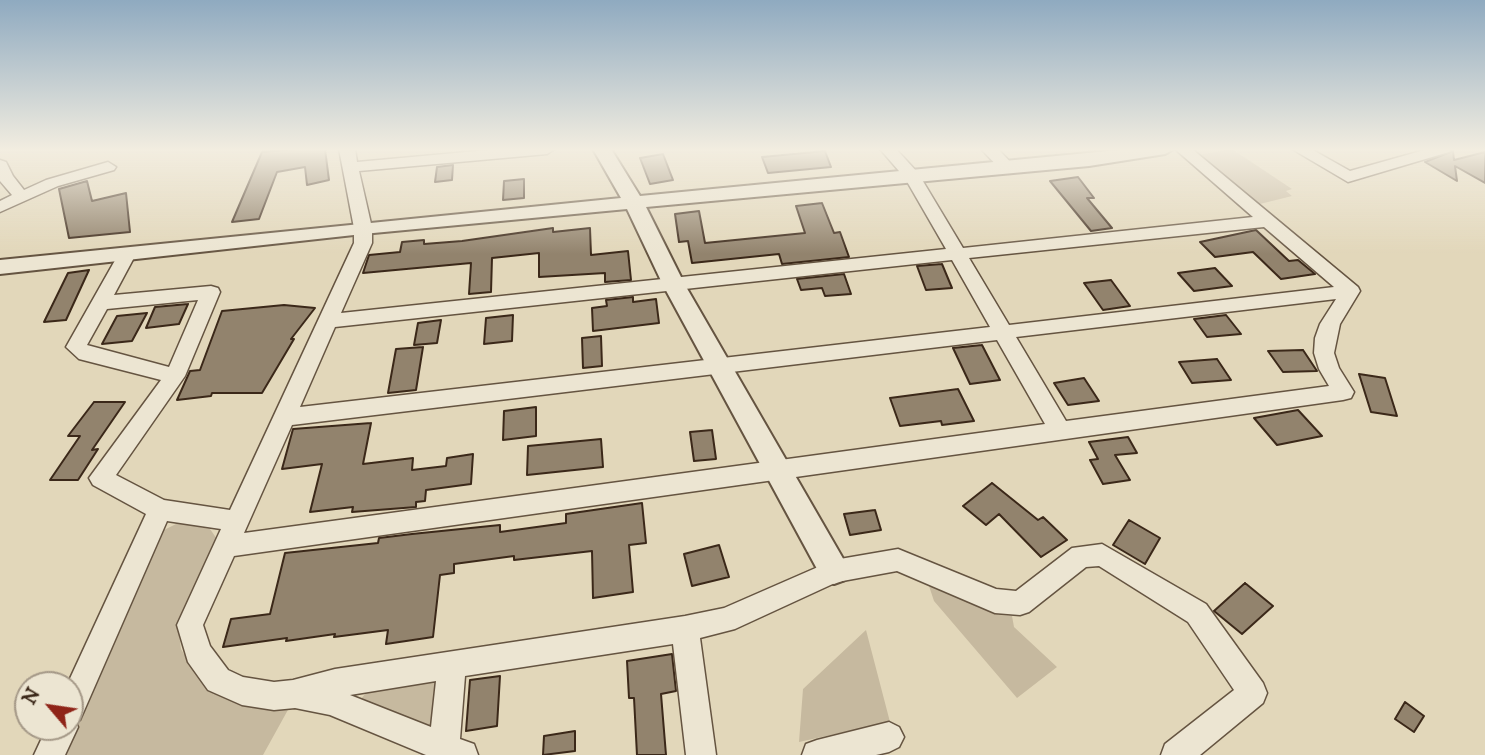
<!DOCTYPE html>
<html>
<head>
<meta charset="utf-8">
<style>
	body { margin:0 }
	#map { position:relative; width:1485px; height:755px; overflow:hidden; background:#e2d7ba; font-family:"IM FELL DW Pica",serif }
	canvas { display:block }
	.north { position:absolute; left:14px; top:671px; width:70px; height:70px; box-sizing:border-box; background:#ece5d2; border:2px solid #a59988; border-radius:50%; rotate:299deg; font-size:19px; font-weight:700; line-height:28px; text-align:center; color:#3b2819 }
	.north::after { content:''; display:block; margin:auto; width:24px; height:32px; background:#8f2418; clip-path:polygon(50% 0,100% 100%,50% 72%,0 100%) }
</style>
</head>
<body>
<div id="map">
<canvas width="1485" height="755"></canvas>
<div class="north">N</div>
</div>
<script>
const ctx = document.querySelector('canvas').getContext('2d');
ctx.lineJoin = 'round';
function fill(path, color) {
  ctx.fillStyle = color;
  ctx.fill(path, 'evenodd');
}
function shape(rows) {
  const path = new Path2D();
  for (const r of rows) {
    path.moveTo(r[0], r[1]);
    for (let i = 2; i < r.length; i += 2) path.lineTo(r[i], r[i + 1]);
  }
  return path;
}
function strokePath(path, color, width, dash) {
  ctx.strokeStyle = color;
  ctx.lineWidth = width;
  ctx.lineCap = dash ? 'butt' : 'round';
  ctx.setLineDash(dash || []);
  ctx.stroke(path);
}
fill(shape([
	[1232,149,1292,189,1286,191,1292,196,1256,205,1197,155],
	[178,523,210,529,219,542,178,626,181,649,188,661,206,687,220,695,238,703,289,708,263,755,59,755,158,533],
	[929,586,1000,615,1012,616,1014,627,1057,667,1017,698,934,601],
	[866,630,890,722,799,742,803,689],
	[429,678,440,686,435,731,361,699,370,688]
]), '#c6b99f');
const building = shape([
	[299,149,325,149,329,180,307,185,305,167,277,172,259,219,232,222,262,152,299,149],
	[825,151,831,167,768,173,762,157,825,151],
	[1453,151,1454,160,1485,152,1485,183,1455,166,1457,181,1425,162,1453,151],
	[663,154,673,180,650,184,640,158,663,154],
	[453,165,452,180,435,182,437,167,453,165],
	[1078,177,1094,198,1087,198,1112,228,1091,231,1050,181,1078,177],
	[524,179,524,198,503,200,504,181,524,179],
	[87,181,92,201,126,193,130,232,69,238,59,189,87,181],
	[822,203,834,233,840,232,849,257,782,264,779,254,692,263,688,241,679,242,675,214,699,211,705,243,805,233,796,206,822,203],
	[553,228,553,232,590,228,591,255,628,251,631,280,605,282,605,273,539,277,539,253,492,258,491,292,469,294,471,263,363,273,369,255,400,252,402,242,424,240,424,244,462,241,553,228],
	[1256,230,1289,261,1298,260,1315,274,1281,279,1253,252,1215,257,1200,242,1256,230],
	[942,264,952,288,926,290,917,266,942,264],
	[1215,268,1232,286,1194,291,1178,273,1215,268],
	[89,270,66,320,44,322,68,273,89,270],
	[844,274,851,294,825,296,822,288,801,290,797,279,844,274],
	[1111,280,1130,306,1103,310,1084,283,1111,280],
	[633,297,633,302,656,299,659,323,593,331,592,308,607,306,606,300,633,297],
	[188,304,179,324,146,328,155,307,188,304],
	[284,305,315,308,291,339,294,339,262,393,212,393,211,396,177,400,190,371,200,370,222,311,284,305],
	[147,313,132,341,102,344,117,316,147,313],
	[513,315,512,341,484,344,486,318,513,315],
	[1226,315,1241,334,1207,337,1194,319,1226,315],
	[441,320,437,343,414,345,418,323,441,320],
	[601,336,602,366,583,368,582,338,601,336],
	[982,345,1000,380,970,384,953,348,982,345],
	[423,347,416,390,388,393,396,349,423,347],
	[1303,350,1317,371,1283,372,1268,351,1303,350],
	[1217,359,1231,380,1192,383,1179,362,1217,359],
	[1359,374,1385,378,1397,416,1371,412,1359,374],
	[1084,378,1099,401,1068,405,1054,383,1084,378],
	[958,389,974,421,942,425,941,421,900,426,890,398,958,389],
	[94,402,125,402,92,450,98,449,78,480,50,480,80,436,68,436,94,402],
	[536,407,536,436,503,440,504,411,536,407],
	[1298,410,1322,436,1277,445,1254,418,1298,410],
	[371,423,363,464,413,458,412,470,446,466,447,458,473,454,471,484,426,490,425,501,416,502,416,507,352,512,353,507,310,512,322,464,282,469,293,429,371,423],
	[712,430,716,459,694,461,690,432,712,430],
	[1128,437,1137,453,1115,455,1130,480,1103,484,1090,460,1098,459,1089,442,1128,437],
	[601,439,603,467,527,475,528,446,601,439],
	[992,483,1038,520,1043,517,1067,540,1041,557,999,514,986,525,963,506,992,483],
	[642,503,646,543,629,545,633,592,593,598,592,551,514,560,514,556,454,564,454,573,440,575,433,637,386,644,388,630,334,637,335,634,286,641,287,638,223,647,231,619,270,614,285,553,378,543,379,538,412,534,500,525,500,532,566,523,566,514,642,503],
	[875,510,881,530,850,535,844,514,875,510],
	[1129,520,1160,538,1145,564,1113,545,1129,520],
	[719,545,729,577,692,586,684,554,719,545],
	[1245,583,1273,606,1242,634,1214,611,1245,583],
	[672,654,676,691,661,694,666,755,637,755,634,698,629,698,627,661,672,654],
	[500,676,497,726,466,731,470,680,500,676],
	[1405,702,1424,716,1414,732,1395,719,1405,702],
	[575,731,575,751,543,755,544,736,575,731]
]);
fill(building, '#92836d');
strokePath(building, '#3b2819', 2);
const minor = shape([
	[339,149,355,149,357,162,499,149,555,149,547,154,359,171,372,228,372,243,341,313,946,249,905,178,880,149,896,149,918,173,963,248,1253,217,1175,149,1192,149,1358,287,1360,291,1340,324,1334,353,1339,368,1354,392,1351,398,1343,400,234,556,203,625,210,646,228,670,243,677,274,682,293,680,335,669,685,616,724,608,834,560,898,549,996,589,1016,591,1072,548,1102,544,1206,604,1263,683,1267,693,1263,703,1200,755,1161,755,1165,744,1234,690,1188,622,1099,566,1086,567,1029,612,1020,615,995,613,897,571,837,582,735,629,700,638,716,755,686,755,673,644,465,676,460,739,474,744,478,755,426,755,330,715,295,708,274,710,242,705,208,690,188,662,177,625,221,529,167,521,80,720,76,722,78,727,65,755,34,755,47,727,70,727,70,685,67,685,146,514,93,485,89,478,161,380,79,359,66,347,122,248,134,248,137,252,114,295,211,286,218,288,220,292,185,376,116,475,164,500,230,510,354,243,354,228,339,149],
	[1264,227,1334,287,1009,325,969,258,1264,227],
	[952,260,990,327,300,407,335,327,952,260],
	[1336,299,1320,324,1315,338,1314,353,1319,369,1329,386,1066,421,1016,337,1336,299],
	[198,300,169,367,87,345,107,309,198,300],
	[997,340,1045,424,244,533,292,425,997,340],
	[436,681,431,727,350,695,436,681],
	[981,149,998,149,1016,168,1008,173,1002,171,981,149],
	[1292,149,1311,149,1350,171,1428,149,1452,149,1449,152,1348,182,1292,149],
	[0,160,6,162,13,176,24,190,46,180,108,162,116,167,114,170,58,186,0,212,0,201,12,195,0,181,0,160],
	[889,722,899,727,904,737,899,747,889,752,876,755,802,755,806,744,817,740,889,722]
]);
const tertiary = shape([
	[593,149,611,149,640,196,1129,149,1174,149,1165,154,1089,166,646,207,685,285,845,562,849,571,845,580,834,584,823,580,663,285,627,209,363,234,0,274,0,260,621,198,593,149]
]);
strokePath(minor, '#655441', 3);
strokePath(tertiary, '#655441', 4);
fill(minor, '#ece5d2');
fill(tertiary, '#ece5d2');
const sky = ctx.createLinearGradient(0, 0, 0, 254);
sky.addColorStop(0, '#8faac0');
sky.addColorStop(0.59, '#f2ede0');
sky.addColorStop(1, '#f2ede000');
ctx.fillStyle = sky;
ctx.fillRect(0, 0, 1485, 254);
</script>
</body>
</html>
